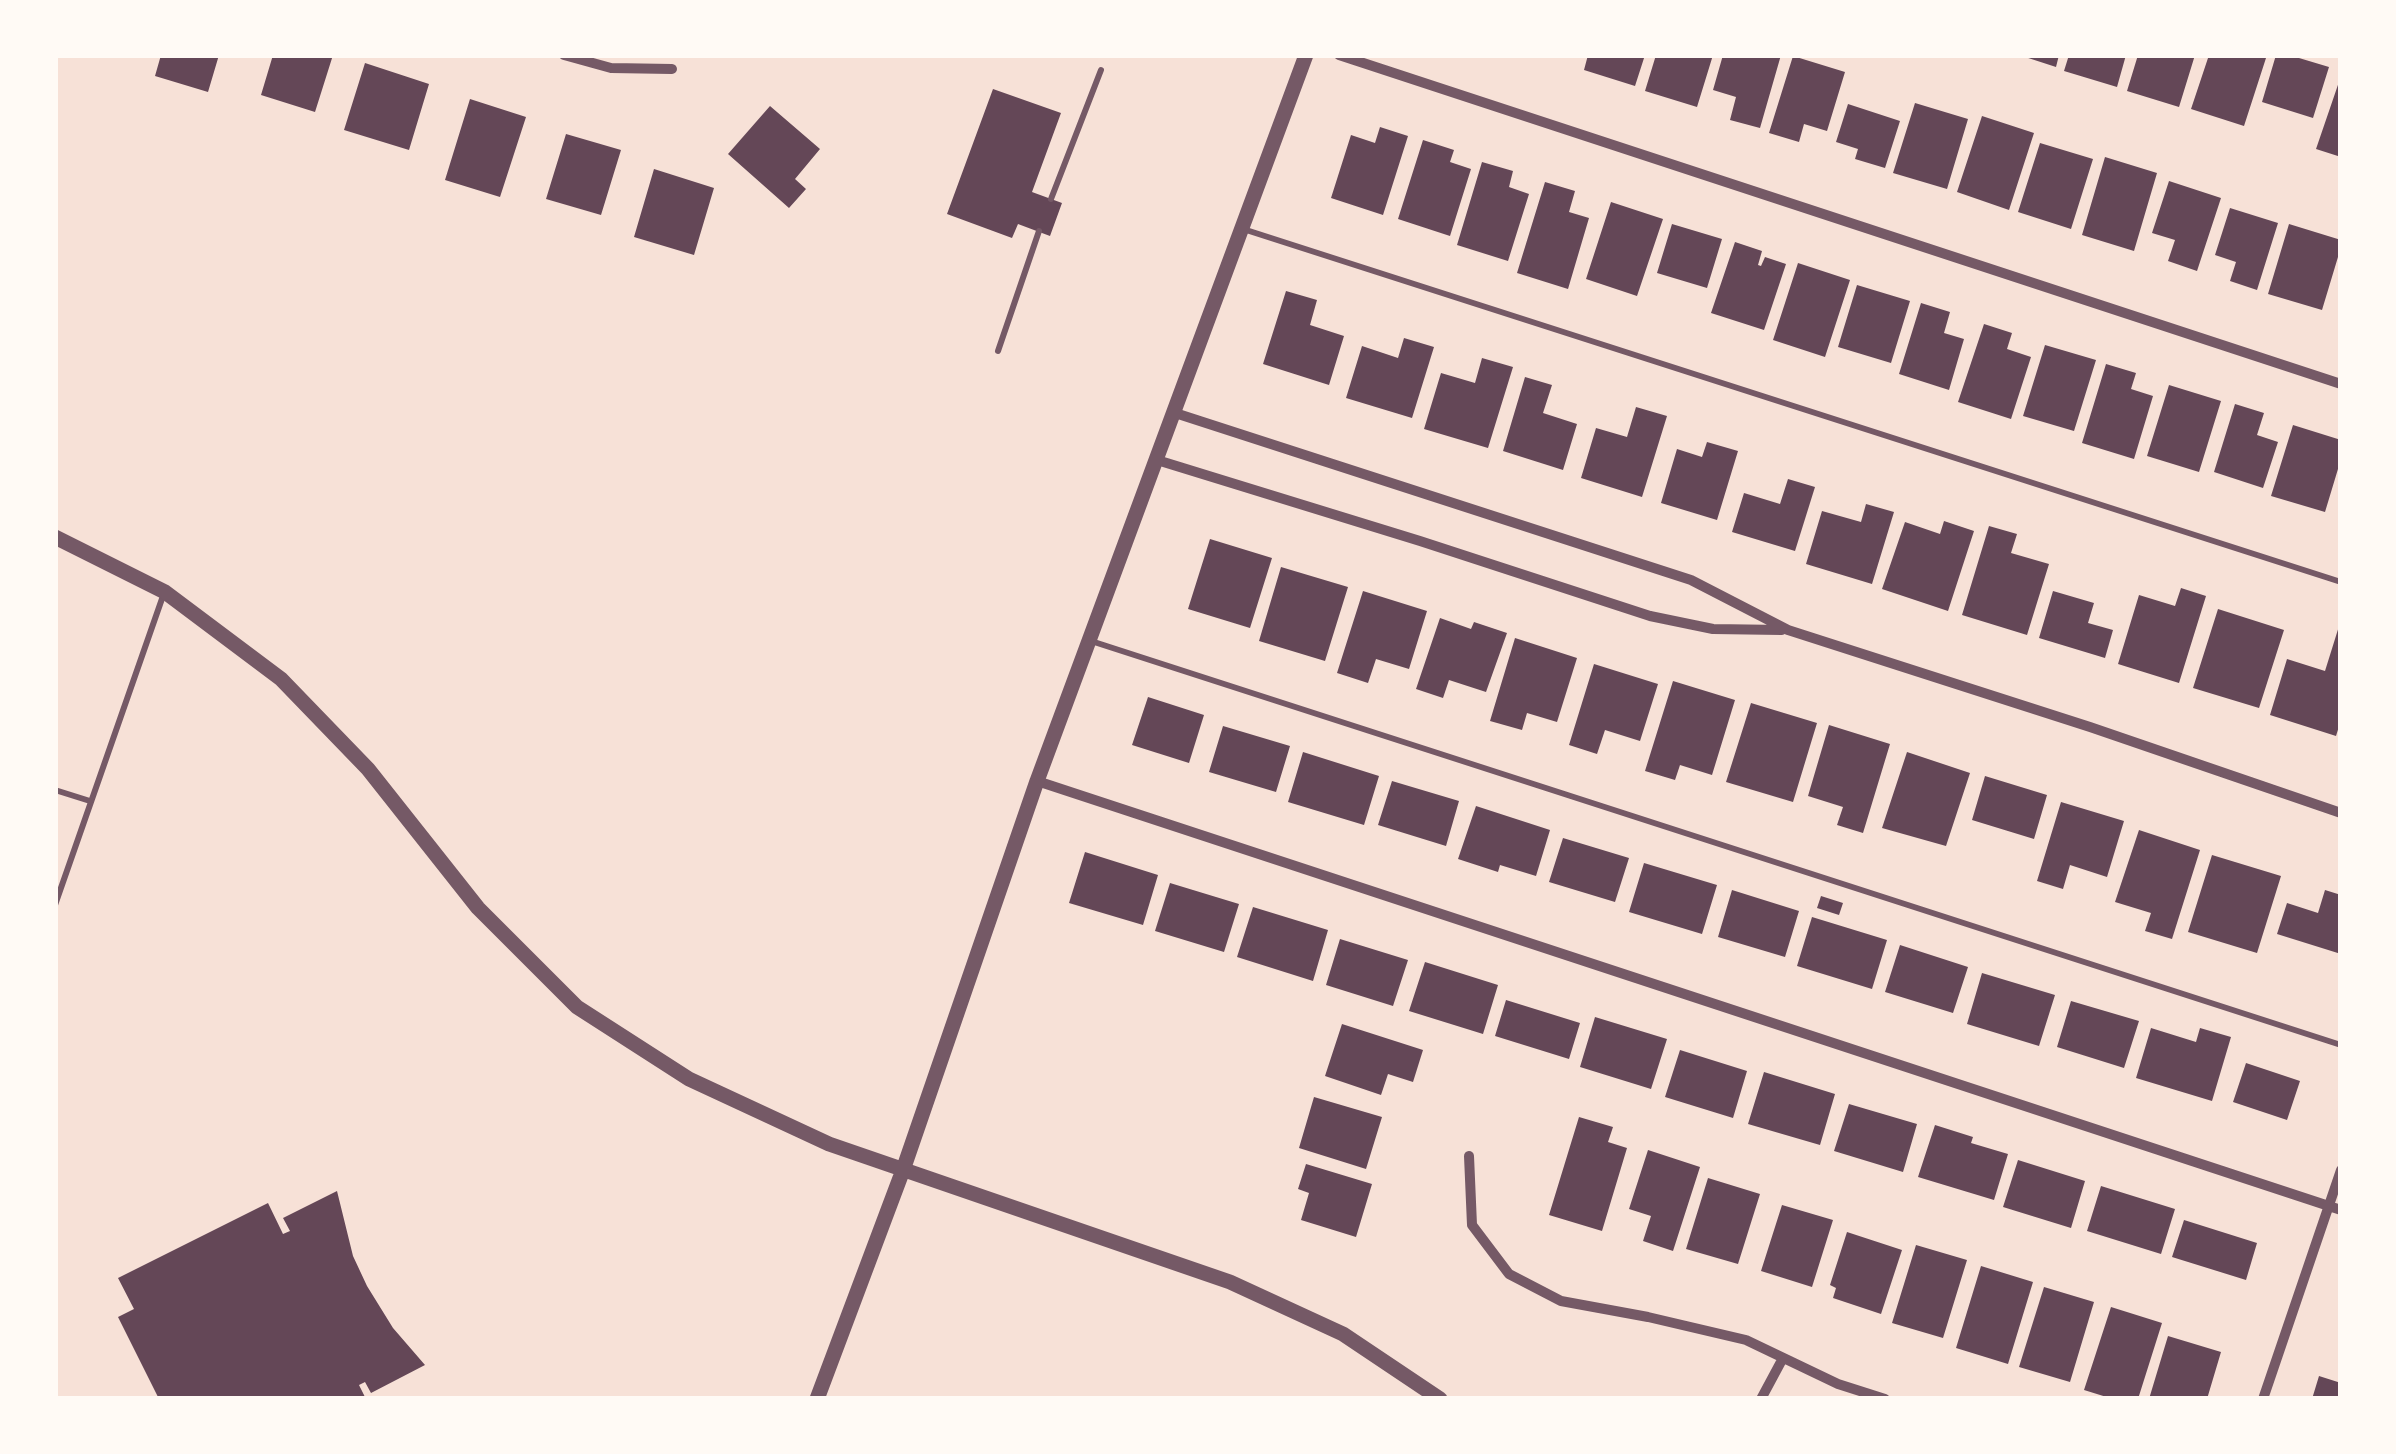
<!DOCTYPE html>
<html>
<head>
<meta charset="utf-8">
<style>
	body { margin:0 }
	#map { position:relative; width:2396px; height:1454px; overflow:hidden; background:#f7e1d7; font-family:Lora,serif }
	canvas { display:block }
	.frame { position:absolute; inset:0; border:58px solid #fffaf5; pointer-events:none }
</style>
</head>
<body>
<div id="map">
<canvas width="2396" height="1454"></canvas>
<div class="frame"></div>
</div>
<script>
const ctx = document.querySelector('canvas').getContext('2d');
ctx.lineJoin = 'round';
function fill(path, color) {
  ctx.fillStyle = color;
  ctx.fill(path, 'evenodd');
}
function shape(rows) {
  const path = new Path2D();
  for (const r of rows) {
    path.moveTo(r[0], r[1]);
    for (let i = 2; i < r.length; i += 2) path.lineTo(r[i], r[i + 1]);
  }
  return path;
}
function strokePath(path, color, width, dash) {
  ctx.strokeStyle = color;
  ctx.lineWidth = width;
  ctx.lineCap = dash ? 'butt' : 'round';
  ctx.setLineDash(dash || []);
  ctx.stroke(path);
}
fill(shape([
	[161,55,219,55,208,92,155,76],
	[273,55,333,55,315,112,261,95],
	[1588,55,1645,55,1635,86,1584,70],
	[1656,55,1713,55,1697,107,1645,91],
	[1723,55,1781,55,1760,128,1730,120,1736,97,1713,90],
	[2019,55,2059,55,2056,67],
	[2069,55,2126,55,2117,87,2064,71],
	[2138,55,2195,55,2179,107,2127,91],
	[2209,55,2257,55,2266,58,2244,126,2191,109],
	[2276,55,2289,55,2329,67,2313,118,2262,102],
	[1793,56,1845,72,1827,131,1804,124,1799,142,1769,133],
	[365,63,429,84,409,150,344,130],
	[2341,76,2341,157,2316,149],
	[993,89,1061,113,1032,192,1062,203,1050,236,1018,224,1012,238,947,214],
	[470,99,526,117,500,197,445,180],
	[1915,103,1968,119,1947,189,1893,173],
	[1848,104,1900,121,1885,168,1855,159,1858,149,1836,142],
	[770,106,820,149,795,179,806,189,789,208,728,154],
	[1982,116,2034,133,2009,210,1957,192],
	[1380,127,1408,136,1383,215,1331,198,1351,135,1375,143],
	[566,134,621,150,601,215,546,199],
	[1423,140,1454,150,1450,162,1471,169,1450,236,1398,219],
	[2040,143,2093,159,2071,229,2018,212],
	[2105,157,2157,173,2134,251,2082,235],
	[1482,162,1513,171,1509,187,1529,194,1508,261,1457,245],
	[654,169,714,188,694,255,634,237],
	[2169,181,2221,198,2197,271,2168,261,2175,240,2152,233],
	[1545,182,1575,191,1569,212,1589,218,1568,289,1517,273],
	[1611,202,1663,219,1637,296,1586,279],
	[2230,208,2278,223,2257,290,2230,281,2236,262,2215,255],
	[1672,224,1722,239,1707,288,1657,273],
	[2289,224,2341,240,2341,247,2322,310,2268,294],
	[1735,242,1762,251,1758,265,1761,266,1765,257,1786,264,1764,330,1711,313],
	[1798,263,1850,280,1825,357,1773,340],
	[1857,285,1910,301,1891,363,1838,347],
	[1286,291,1317,300,1310,325,1344,336,1329,385,1263,364],
	[1921,303,1950,312,1944,333,1964,339,1949,390,1899,374],
	[1984,324,2012,333,2007,349,2031,357,2011,419,1958,402],
	[1404,338,1434,347,1412,418,1346,398,1362,346,1398,358],
	[2045,345,2096,360,2074,431,2023,416],
	[1482,358,1513,367,1488,448,1424,429,1441,373,1475,383],
	[2106,364,2136,373,2131,389,2153,396,2134,459,2082,443],
	[1525,377,1552,385,1543,413,1577,424,1563,470,1503,451],
	[2169,385,2221,401,2199,472,2147,456],
	[2235,404,2264,413,2257,435,2278,442,2263,488,2214,472],
	[1636,407,1667,416,1642,497,1581,478,1596,428,1627,437],
	[2293,425,2341,440,2341,459,2325,512,2271,496],
	[1707,442,1738,451,1717,520,1661,503,1677,449,1702,457],
	[1788,479,1815,487,1795,551,1732,532,1744,493,1780,504],
	[1866,504,1894,512,1872,584,1806,564,1822,511,1861,522],
	[1944,521,1974,531,1948,611,1882,589,1905,522,1940,534],
	[1989,526,2017,534,2011,553,2049,564,2027,635,1962,615],
	[1210,539,1272,558,1250,628,1188,609],
	[1281,567,1348,587,1325,661,1259,641],
	[2181,588,2206,596,2179,683,2118,664,2139,595,2175,606],
	[1363,591,1427,611,1409,669,1376,659,1368,683,1337,673],
	[2053,591,2094,603,2088,623,2113,630,2105,658,2039,638],
	[2218,609,2284,630,2259,708,2193,688],
	[1440,618,1471,629,1474,622,1507,633,1486,692,1449,680,1443,698,1416,689],
	[2340,623,2341,720,2336,736,2270,715,2287,659,2325,671],
	[1515,638,1577,658,1557,722,1527,713,1522,730,1490,721],
	[1594,664,1658,684,1640,741,1605,730,1597,754,1569,745],
	[1673,681,1735,700,1712,775,1680,765,1675,780,1645,771],
	[1148,697,1204,715,1189,763,1132,745],
	[1751,703,1817,723,1793,802,1726,782],
	[1829,725,1890,744,1863,833,1837,825,1843,807,1808,796],
	[1223,726,1290,746,1276,792,1209,772],
	[1303,752,1379,776,1364,825,1288,802],
	[1907,752,1970,773,1946,846,1882,828],
	[1985,776,2047,795,2034,839,1972,820],
	[1392,781,1459,801,1446,846,1378,825],
	[2061,802,2124,821,2107,877,2070,865,2063,889,2037,881],
	[1476,806,1550,830,1536,876,1500,865,1498,872,1458,859],
	[2139,830,2200,850,2172,939,2145,931,2151,913,2115,902],
	[1563,838,1629,858,1615,902,1549,882],
	[1085,852,1158,875,1143,925,1069,903],
	[2212,855,2281,876,2257,953,2188,932],
	[1644,863,1717,885,1702,934,1629,912],
	[1170,883,1239,904,1224,952,1155,931],
	[1732,890,1799,911,1785,957,1718,937],
	[2325,890,2341,895,2341,954,2277,934,2287,903,2318,913],
	[1821,896,1843,903,1839,915,1817,908],
	[1253,907,1328,930,1313,981,1237,957],
	[1812,917,1887,940,1872,989,1797,966],
	[1340,939,1408,960,1393,1006,1326,985],
	[1900,945,1968,967,1953,1013,1885,992],
	[1425,962,1498,985,1483,1034,1409,1011],
	[1982,973,2055,995,2039,1046,1967,1024],
	[1506,1000,1580,1023,1569,1059,1495,1036],
	[2071,1001,2139,1021,2124,1068,2057,1047],
	[1595,1017,1667,1039,1651,1089,1580,1067],
	[1342,1024,1423,1050,1413,1082,1388,1074,1381,1095,1325,1076],
	[2151,1028,2196,1042,2200,1028,2231,1037,2212,1101,2136,1078],
	[1680,1050,1747,1071,1733,1118,1665,1097],
	[2246,1063,2300,1081,2287,1120,2233,1102],
	[1764,1072,1835,1094,1820,1145,1748,1124],
	[1314,1097,1382,1117,1366,1169,1299,1148],
	[1849,1104,1917,1124,1903,1172,1834,1151],
	[1579,1117,1613,1127,1608,1142,1627,1148,1602,1231,1549,1215],
	[1935,1125,1973,1137,1971,1143,2008,1154,1994,1200,1918,1177],
	[1648,1150,1700,1167,1673,1251,1643,1241,1651,1216,1629,1209],
	[2018,1160,2085,1181,2071,1228,2003,1207],
	[1306,1164,1372,1184,1356,1237,1301,1220,1309,1193,1298,1189],
	[1708,1178,1760,1194,1738,1264,1686,1249],
	[2101,1186,2175,1209,2161,1254,2087,1231],
	[337,1191,353,1256,367,1286,393,1328,425,1365,371,1393,365,1382,359,1385,366,1399,159,1399,118,1317,134,1309,118,1278,268,1203,283,1234,290,1231,283,1218],
	[1782,1205,1833,1220,1812,1287,1761,1271],
	[2184,1220,2257,1243,2246,1280,2172,1257],
	[1847,1232,1902,1250,1881,1314,1833,1298,1836,1288,1830,1285],
	[1916,1245,1967,1260,1943,1338,1892,1323],
	[1981,1266,2033,1282,2008,1364,1956,1348],
	[2044,1287,2094,1302,2070,1382,2019,1367],
	[2111,1307,2162,1323,2138,1399,2113,1399,2084,1390],
	[2168,1336,2221,1352,2207,1399,2149,1399],
	[2319,1376,2341,1383,2341,1399,2312,1399]
]), '#644757');
strokePath(shape([
	[1051,199,1101,70],
	[1243,229,2341,582],
	[998,351,1039,231],
	[1091,641,2341,1045],
	[55,790,90,801],
	[55,905,164,593]
]), '#755966', 6);
strokePath(shape([
	[564,55,611,68,672,69],
	[1339,55,2341,384],
	[1172,412,1691,580,1788,630,2090,727,2341,813],
	[1157,460,1420,541,1650,616,1713,629,1782,630],
	[1037,781,2341,1210],
	[1469,1156,1472,1225,1509,1274,1561,1301,1648,1317,1746,1340,1838,1384,1885,1399],
	[1761,1399,1783,1358],
	[2263,1399,2341,1170]
]), '#755966', 10);
strokePath(shape([
	[55,537,165,592,281,679,368,769,478,908,577,1007,689,1079,829,1144,1230,1282,1343,1334,1440,1399],
	[817,1399,903,1170,1037,781,1306,55]
]), '#755966', 15);
</script>
</body>
</html>
